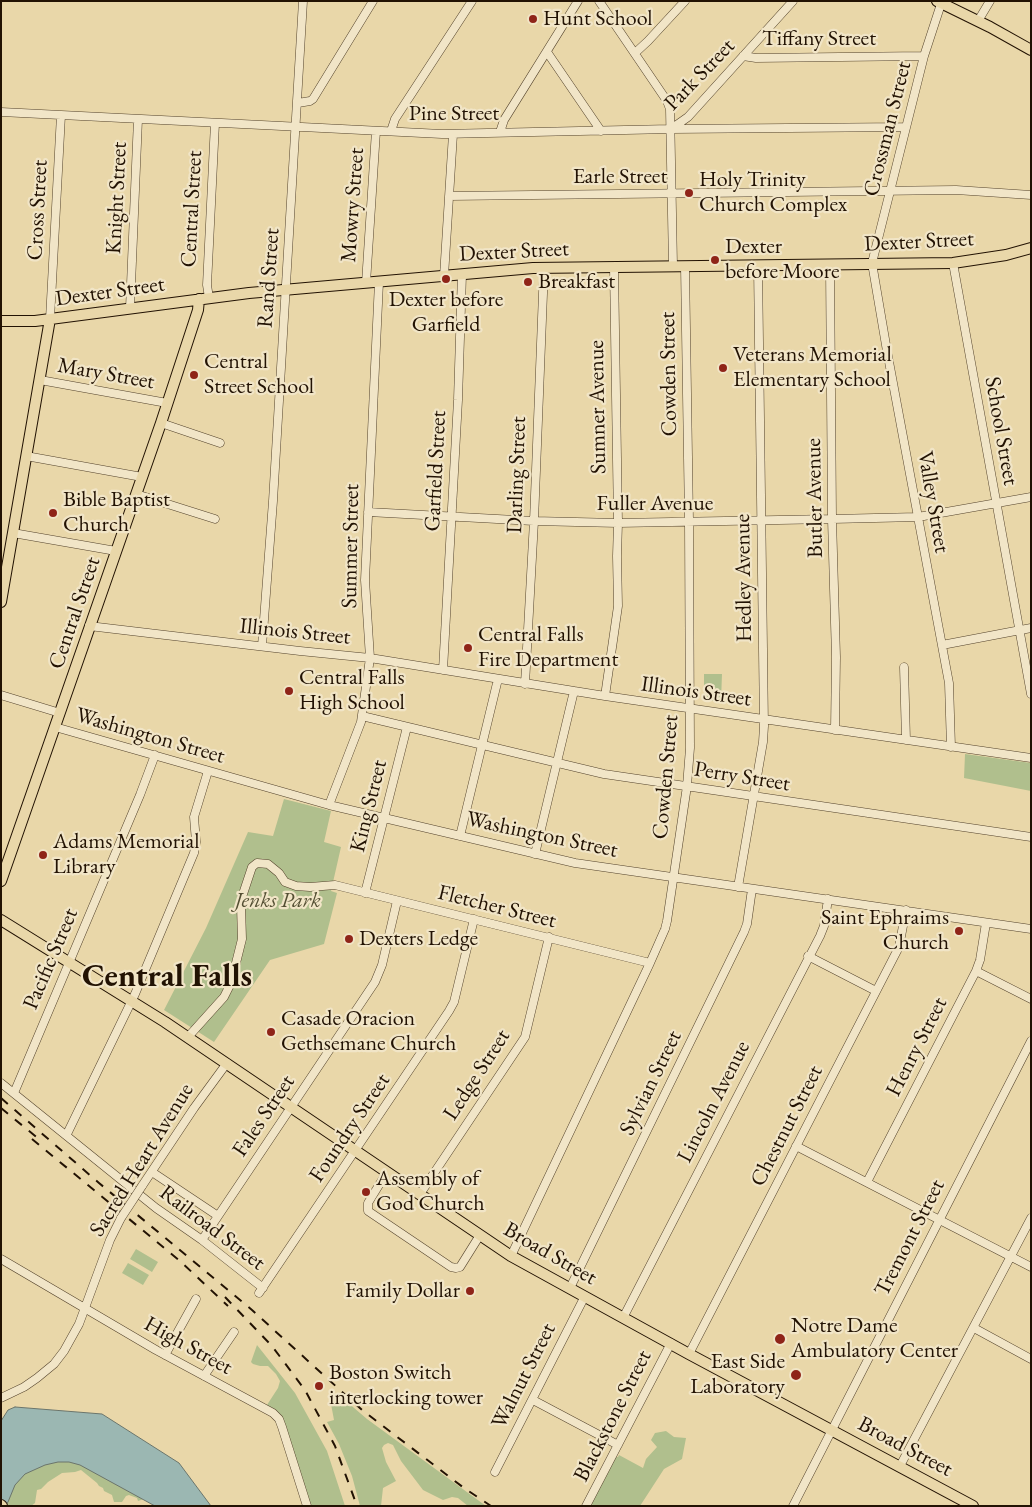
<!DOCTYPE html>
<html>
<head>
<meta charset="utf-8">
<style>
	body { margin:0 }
	#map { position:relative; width:1032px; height:1507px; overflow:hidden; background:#e9d7a9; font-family:"EB Garamond",serif }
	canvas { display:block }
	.frame { position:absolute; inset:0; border:2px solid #221203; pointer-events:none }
</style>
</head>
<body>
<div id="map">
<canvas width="1032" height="1507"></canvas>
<div class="frame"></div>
</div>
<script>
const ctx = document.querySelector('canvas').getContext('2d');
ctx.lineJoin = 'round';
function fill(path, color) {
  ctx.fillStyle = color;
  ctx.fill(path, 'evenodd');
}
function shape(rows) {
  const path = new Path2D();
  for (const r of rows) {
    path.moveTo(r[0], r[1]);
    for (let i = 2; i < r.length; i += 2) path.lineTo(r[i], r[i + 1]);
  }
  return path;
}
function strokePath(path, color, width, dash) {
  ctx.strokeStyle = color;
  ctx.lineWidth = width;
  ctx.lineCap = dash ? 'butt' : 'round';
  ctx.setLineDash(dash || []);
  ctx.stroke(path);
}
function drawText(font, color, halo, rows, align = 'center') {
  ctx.font = font + ' "EB Garamond",serif';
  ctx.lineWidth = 4.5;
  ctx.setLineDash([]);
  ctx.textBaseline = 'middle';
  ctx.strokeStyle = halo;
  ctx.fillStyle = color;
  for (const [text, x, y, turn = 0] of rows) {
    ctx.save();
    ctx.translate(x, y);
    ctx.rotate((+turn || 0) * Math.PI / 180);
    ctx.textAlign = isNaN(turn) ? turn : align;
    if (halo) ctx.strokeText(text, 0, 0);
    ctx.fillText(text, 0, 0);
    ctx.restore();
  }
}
fill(shape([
	[704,674,722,674,721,701,704,701],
	[965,754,1031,763,1031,791,964,778],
	[284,799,331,811,324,842,341,847,331,891,337,893,324,944,270,960,214,1042,164,1010,206,928,248,832,273,836],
	[136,1249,158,1262,152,1272,130,1259],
	[128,1263,149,1275,143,1285,122,1273],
	[257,1345,295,1393,327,1451,345,1506,305,1506,276,1421,265,1408,278,1388,280,1381,276,1374,268,1366,260,1366,253,1364,251,1362],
	[340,1396,367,1419,486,1506,468,1506,458,1498,452,1497,443,1500,423,1490,401,1461,393,1445,388,1443,384,1445,382,1448,386,1462,396,1481,383,1488,381,1506,360,1506,352,1476,339,1444,327,1422,334,1420,331,1404],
	[666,1431,674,1437,686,1438,682,1459,664,1469,640,1506,594,1506,587,1501,610,1456,618,1457,619,1455,643,1468,646,1459,657,1447,651,1440,655,1433],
	[61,1451,167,1506,155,1506,152,1502,144,1499,138,1501,137,1498,129,1495,126,1496,122,1502,114,1502,112,1495,104,1491,103,1488,99,1486,97,1483,81,1470,75,1472,62,1473,48,1482,41,1489,37,1490,35,1503,31,1506,1,1506,1,1494,36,1463]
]), '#b0bf8d');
const water = shape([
	[15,1407,102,1414,179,1463,211,1506,155,1506,80,1465,69,1462,58,1462,45,1465,25,1474,15,1485,8,1502,5,1506,1,1506,1,1421,8,1410,15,1407]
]);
fill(water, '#9bb7b2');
strokePath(water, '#6b756c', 1);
const minor = shape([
	[599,1,667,101,670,109,673,266],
	[941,4,924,56,872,263,887,351,949,683,951,747],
	[978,21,990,1],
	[547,52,601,131],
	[635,53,648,41,685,1],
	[743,56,756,58,924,56],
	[298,103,310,101,313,99,373,1],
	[1,112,442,134,671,129,906,127],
	[671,129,688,117,793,1],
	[391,131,395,119,472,1],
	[500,132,504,120,578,1],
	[449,196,956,190,1031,195],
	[953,263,1031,694],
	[830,265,832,519,836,657,835,730],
	[444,276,453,134],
	[366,283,376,131],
	[209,298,207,285,215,123],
	[130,308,138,119],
	[50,319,61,115],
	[40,380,167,403],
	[161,423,220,443],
	[26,456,142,477],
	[136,494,215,519],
	[368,512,534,521,618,523,832,519,918,517,1031,497],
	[13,533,116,551],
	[89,626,300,651,370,658,605,696,1031,758],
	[942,645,1031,628],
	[262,646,273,501,303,1],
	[904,667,906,740],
	[443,670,458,400,462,274],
	[525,684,534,521,544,268],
	[1,695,60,713],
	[605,696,618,606,617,556,618,523,614,267],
	[362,716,604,774,1031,837],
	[55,727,329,805,575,863,1031,929],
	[329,805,361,722,370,658,365,580,379,282],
	[460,836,498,679],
	[535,854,574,691],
	[738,887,763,742,764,726,758,266],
	[365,893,407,727],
	[808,956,876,991],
	[976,971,1031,999],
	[188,1037,224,997,231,983,242,939,241,906,242,897,252,867,257,863,268,864,279,873,285,882,296,886,310,887,335,885,650,963],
	[1,1083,156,1208,202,1240,263,1288],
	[14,1093,140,795,155,755],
	[67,1134,135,994,194,853,196,842,194,817,208,771],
	[796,1146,1031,1267],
	[152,1172,218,1216],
	[387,1172,368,1203,368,1211,451,1267,456,1268,460,1267,480,1235],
	[867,1182,976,971,980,960,986,923],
	[142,1186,194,1108,227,1063],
	[420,1194,525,1037,549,937],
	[202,1240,375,982,382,965,397,901],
	[511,1256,650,963,665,929,667,921,687,786,690,748,689,521,685,266],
	[1,1259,156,1350,273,1413,279,1419,282,1427,307,1506],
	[570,1288,744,932,747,924,752,889],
	[259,1293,449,1011,454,1002,474,919],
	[623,1318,820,936,824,926,828,899],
	[974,1328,1031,1359],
	[689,1354,899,947,906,910],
	[165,1355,196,1299],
	[204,1376,234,1332],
	[1,1398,24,1387,37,1378,54,1364,64,1351,79,1324,110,1240,121,1218],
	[533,1400,618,1445],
	[900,1466,1031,1218],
	[495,1472,585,1296],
	[586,1506,671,1343],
	[793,1506,1031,1041]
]);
const major = shape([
	[937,1,990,27,1031,50],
	[1,321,35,321,249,293,533,268,953,263,1006,255,1031,248],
	[1,602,50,319],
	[1,881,161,423,198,310,199,299],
	[1,920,165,1022,511,1256,689,1354,973,1506],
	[1,1505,2,1506]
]);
strokePath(minor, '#54432c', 9);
strokePath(major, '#221203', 12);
strokePath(minor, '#f1e5c7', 8);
strokePath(major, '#e9d7a9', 10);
strokePath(shape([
	[1,1098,99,1183,252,1310,362,1410,464,1488,491,1506],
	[1,1108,40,1140],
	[32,1139,180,1261,228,1306],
	[225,1297,272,1346,305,1390,335,1446,357,1506]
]), '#221203', 2, [9, 9]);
const minorBridge = shape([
	[121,1218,142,1186]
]);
strokePath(minorBridge, '#54432c', 9, []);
strokePath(minorBridge, '#f1e5c7', 8);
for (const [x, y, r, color] of [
	[533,19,5,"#8f2418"],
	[689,193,5,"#8f2418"],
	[715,260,5,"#8f2418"],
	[446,279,5,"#8f2418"],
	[528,282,5,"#8f2418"],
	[723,368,5,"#8f2418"],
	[194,375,5,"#8f2418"],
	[53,513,5,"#8f2418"],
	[468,648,5,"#8f2418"],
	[289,691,5,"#8f2418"],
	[43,855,5,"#8f2418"],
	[959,931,5,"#8f2418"],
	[349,939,5,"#8f2418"],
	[271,1032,5,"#8f2418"],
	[366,1192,5,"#8f2418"],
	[470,1291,5,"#8f2418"],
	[780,1339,6,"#8f2418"],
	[796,1375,6,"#8f2418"],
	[319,1386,5,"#8f2418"]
]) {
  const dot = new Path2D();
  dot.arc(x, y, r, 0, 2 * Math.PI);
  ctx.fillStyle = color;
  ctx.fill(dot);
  strokePath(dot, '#f1e5c7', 2);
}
drawText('22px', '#221203', '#f1e5c7', [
	["Hunt School",543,19],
	["Holy Trinity",699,180],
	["Church Complex",699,205],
	["Dexter",725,247],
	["before Moore",725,272],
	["Breakfast",538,282],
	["Dexter before",446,300,"center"],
	["Garfield",446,325,"center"],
	["Veterans Memorial",733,355],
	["Elementary School",733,380],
	["Central",204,362],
	["Street School",204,387],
	["Bible Baptist",63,500],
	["Church",63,525],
	["Central Falls",478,635],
	["Fire Department",478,660],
	["Central Falls",299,678],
	["High School",299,703],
	["Adams Memorial",53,842],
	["Library",53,867],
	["Saint Ephraims",949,918,"right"],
	["Church",949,943,"right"],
	["Dexters Ledge",359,939],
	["Casade Oracion",281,1019],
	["Gethsemane Church",281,1044],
	["Assembly of",376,1179],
	["God Church",376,1204],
	["Family Dollar",460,1291,"right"],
	["Notre Dame",791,1326],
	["Ambulatory Center",791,1351],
	["East Side",785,1362,"right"],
	["Laboratory",785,1387,"right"],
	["Boston Switch",329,1373],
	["interlocking tower",329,1398]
], 'left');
drawText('22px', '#221203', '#f1e5c7', [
	["Tiffany Street",819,39],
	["Park Street",700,75,-46],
	["Pine Street",454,114],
	["Crossman Street",888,129,-76],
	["Earle Street",620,177],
	["Knight Street",117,198,-87],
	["Mowry Street",353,205,-86],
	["Central Street",192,209,-87],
	["Cross Street",38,210,-87],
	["Dexter Street",919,242,-3],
	["Dexter Street",514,252,-3],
	["Rand Street",269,278,-86],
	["Dexter Street",110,292,-8],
	["Mary Street",106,374,10],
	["Cowden Street",669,374,-91],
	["Sumner Avenue",598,407,-91],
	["School Street",1001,431,80],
	["Garfield Street",436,471,-87],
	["Darling Street",517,475,-88],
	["Butler Avenue",815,498,-91],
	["Valley Street",933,502,80],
	["Fuller Avenue",655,504],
	["Summer Street",351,546,-89],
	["Hedley Avenue",744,578,-91],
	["Central Street",75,613,-71],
	["Illinois Street",295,632,6],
	["Illinois Street",696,692,8],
	["Washington Street",150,736,16],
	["Cowden Street",666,777,-85],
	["Perry Street",742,777,9],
	["King Street",369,806,-76],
	["Washington Street",542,835,12],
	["Fletcher Street",497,907,14],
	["Pacific Street",51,959,-67],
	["Henry Street",917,1047,-63],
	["Ledge Street",477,1075,-57],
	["Sylvian Street",651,1083,-64],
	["Lincoln Avenue",714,1102,-63],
	["Fales Street",264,1116,-56],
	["Chestnut Street",787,1126,-63],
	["Foundry Street",350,1128,-56],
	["Sacred Heart Avenue",142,1160,-58],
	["Railroad Street",212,1228,37],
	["Tremont Street",910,1238,-63],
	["Broad Street",550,1254,30],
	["High Street",188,1346,29],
	["Walnut Street",524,1376,-63],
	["Blackstone Street",613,1416,-63],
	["Broad Street",905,1447,28]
]);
drawText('italic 22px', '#544f33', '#f1e5c7', [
	["Jenks Park",278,901]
]);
drawText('bold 32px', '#221203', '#f1e5c7', [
	["Central Falls",167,977]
]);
</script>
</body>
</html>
